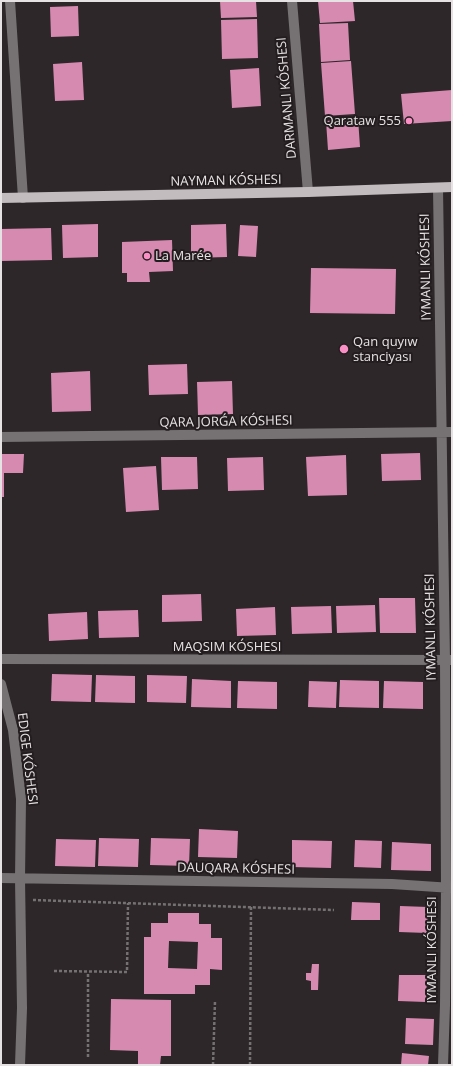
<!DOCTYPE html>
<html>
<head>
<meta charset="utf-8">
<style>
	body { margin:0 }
	#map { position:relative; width:453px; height:1066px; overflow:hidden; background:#2d272a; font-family:"Open Sans",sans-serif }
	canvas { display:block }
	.frame { position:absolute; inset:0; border:2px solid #e6e2e3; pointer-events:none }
</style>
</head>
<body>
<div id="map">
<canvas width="453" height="1066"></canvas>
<div class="frame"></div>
</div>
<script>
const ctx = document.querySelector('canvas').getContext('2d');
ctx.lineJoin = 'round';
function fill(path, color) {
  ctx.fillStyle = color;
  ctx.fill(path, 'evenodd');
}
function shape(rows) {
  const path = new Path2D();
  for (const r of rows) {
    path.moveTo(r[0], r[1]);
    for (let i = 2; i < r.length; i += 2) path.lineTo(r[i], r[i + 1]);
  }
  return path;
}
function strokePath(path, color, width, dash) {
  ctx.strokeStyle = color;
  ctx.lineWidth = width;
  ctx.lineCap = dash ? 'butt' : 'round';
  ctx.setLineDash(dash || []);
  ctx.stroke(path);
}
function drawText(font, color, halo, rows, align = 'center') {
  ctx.font = font + ' "Open Sans",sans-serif';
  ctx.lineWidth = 4;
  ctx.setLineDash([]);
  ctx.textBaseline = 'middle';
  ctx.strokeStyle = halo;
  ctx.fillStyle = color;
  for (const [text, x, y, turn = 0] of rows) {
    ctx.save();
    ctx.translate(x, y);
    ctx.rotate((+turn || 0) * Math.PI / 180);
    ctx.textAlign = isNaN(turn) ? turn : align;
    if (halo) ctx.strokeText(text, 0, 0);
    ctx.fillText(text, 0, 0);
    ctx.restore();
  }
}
fill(shape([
	[220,1,256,1,257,17,221,18],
	[318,1,353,1,355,21,320,23],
	[78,6,79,36,51,37,50,7],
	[257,19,258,58,222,59,221,20],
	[348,23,350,60,321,62,319,24],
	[351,61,355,114,325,116,321,63],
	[82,62,84,100,55,101,53,64],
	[259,68,261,106,232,108,230,70],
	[452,90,452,121,404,124,401,94],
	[358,118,360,147,328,150,326,121],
	[98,224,98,257,63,258,62,225],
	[226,224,227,257,191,258,191,225],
	[240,225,258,226,256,257,238,256],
	[51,228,52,260,1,261,1,229],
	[172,240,173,271,149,272,150,282,127,282,127,273,122,273,122,242],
	[311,268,396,269,395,314,310,313],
	[187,364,188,394,149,395,148,365],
	[90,371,91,411,52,412,51,373],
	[232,381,233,414,198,415,197,382],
	[420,453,421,480,382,481,381,454],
	[1,454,24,454,23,473,4,473,4,497,1,497],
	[346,455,347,495,308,496,306,457],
	[161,457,197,457,198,489,162,490],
	[263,457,264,490,228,491,227,458],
	[156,466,159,510,126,512,123,468],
	[201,594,202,621,162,622,162,595],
	[379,598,415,598,416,633,380,633],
	[375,605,376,632,337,633,336,606],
	[331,606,332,633,292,634,291,607],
	[275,607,276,635,237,636,236,609],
	[138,610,139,637,99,638,98,611],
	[87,612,88,639,49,641,48,614],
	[52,674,92,675,91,702,51,701],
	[96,675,135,676,135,703,95,702],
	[147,675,187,676,186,703,147,702],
	[192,679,231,681,231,708,191,707],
	[340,680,379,681,379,708,339,707],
	[238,681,277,682,277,709,237,708],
	[309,681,337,682,336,708,308,707],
	[384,681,423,682,423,709,383,708],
	[199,829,238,831,237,858,198,857],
	[99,838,139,839,138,867,98,866],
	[151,838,190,839,189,866,150,865],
	[56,839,96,840,95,867,55,866],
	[292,840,332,841,331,868,292,867],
	[355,840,382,841,381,868,354,867],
	[392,842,431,844,431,871,391,870],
	[352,902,380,903,380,920,351,920],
	[400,906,428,907,427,933,399,932],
	[168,913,199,913,199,924,211,924,211,938,222,938,222,970,210,969,210,985,195,985,195,994,144,994,144,937,151,937,151,923,168,923],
	[169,941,198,942,197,969,168,968],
	[312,964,319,964,318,990,311,990,311,981,306,980,306,973,311,973],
	[399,975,427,975,426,1002,398,1001],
	[111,999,171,1000,171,1056,161,1056,160,1065,138,1065,138,1051,110,1050],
	[406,1018,434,1019,433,1045,405,1044],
	[402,1053,429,1056,428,1065,401,1065]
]), '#d68ab0');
strokePath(shape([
	[33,900,334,910],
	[54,971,127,972,128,903],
	[88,1057,88,972],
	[213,1065,215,1001],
	[250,1065,251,907]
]), '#757072', 2.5, [3, 2]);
strokePath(shape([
	[10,1,23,198],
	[292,1,308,192],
	[438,188,445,660,446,887,445,1005,443,1065],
	[1,437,452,432],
	[1,659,452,660],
	[1,684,13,730,21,799,20,879,22,1008,20,1065],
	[1,878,392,884,452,888]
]), '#767274', 10);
strokePath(shape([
	[1,198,308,192,452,187]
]), '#c3bcbf', 10);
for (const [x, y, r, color] of [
	[409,121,4,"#fa8fc6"],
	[147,256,4,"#fa8fc6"],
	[344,349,5,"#fa8fc6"]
]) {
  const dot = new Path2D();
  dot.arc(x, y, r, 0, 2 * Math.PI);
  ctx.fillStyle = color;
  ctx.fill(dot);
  strokePath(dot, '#241d20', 1.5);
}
drawText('13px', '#e6e2e3', '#241d20', [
	["DARMANLI KÓSHESI",287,98,-95],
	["NAYMAN KÓSHESI",226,181,-1],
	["IYMANLI KÓSHESI",426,267,-91],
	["QARA JORǴA KÓSHESI",226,422,-1],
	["IYMANLI KÓSHESI",431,627,-91],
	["MAQSIM KÓSHESI",227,647],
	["EDIGE KÓSHESI",27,759,83],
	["DAUQARA KÓSHESI",236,869,1],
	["IYMANLI KÓSHESI",432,950,-90]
]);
drawText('13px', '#e6e2e3', '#241d20', [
	["Qarataw 555",401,121,"right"],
	["La Marée",155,256],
	["Qan quyıw",353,342],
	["stanciyası",353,357]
], 'left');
</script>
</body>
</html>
